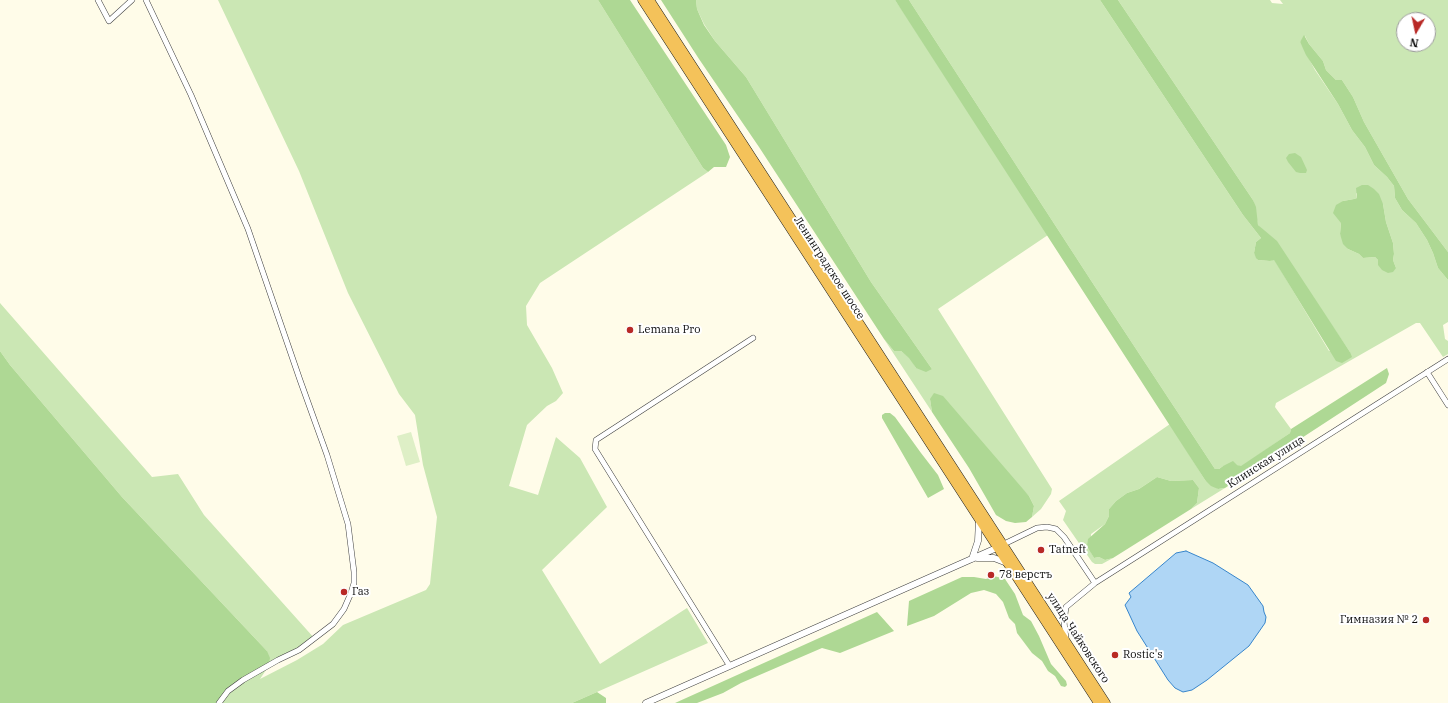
<!DOCTYPE html>
<html>
<head>
<meta charset="utf-8">
<style>
	body { margin:0 }
	#map { position:relative; width:1448px; height:703px; overflow:hidden; background:#fffce9; font-family:"IBM Plex Serif",serif }
	canvas { display:block }
	.north { position:absolute; left:1396px; top:12px; width:40px; height:40px; box-sizing:border-box; background:#fff; border:1px solid #9d9d9d; border-radius:50%; rotate:189deg; font-size:11px; font-weight:700; line-height:16px; text-align:center; color:#0b0b0b }
	.north::after { content:''; display:block; margin:auto; width:14px; height:18px; background:#b82926; clip-path:polygon(50% 0,100% 100%,50% 72%,0 100%) }
</style>
</head>
<body>
<div id="map">
<canvas width="1448" height="703"></canvas>
<div class="north">N</div>
</div>
<script>
const ctx = document.querySelector('canvas').getContext('2d');
ctx.lineJoin = 'round';
function fill(path, color) {
  ctx.fillStyle = color;
  ctx.fill(path, 'evenodd');
}
function shape(rows) {
  const path = new Path2D();
  for (const r of rows) {
    path.moveTo(r[0], r[1]);
    for (let i = 2; i < r.length; i += 2) path.lineTo(r[i], r[i + 1]);
  }
  return path;
}
function strokePath(path, color, width, dash) {
  ctx.strokeStyle = color;
  ctx.lineWidth = width;
  ctx.lineCap = dash ? 'butt' : 'round';
  ctx.setLineDash(dash || []);
  ctx.stroke(path);
}
function drawText(font, color, halo, rows, align = 'center') {
  ctx.font = font + ' "IBM Plex Serif",serif';
  ctx.lineWidth = 4;
  ctx.setLineDash([]);
  ctx.textBaseline = 'middle';
  ctx.strokeStyle = halo;
  ctx.fillStyle = color;
  for (const [text, x, y, turn = 0] of rows) {
    ctx.save();
    ctx.translate(x, y);
    ctx.rotate((+turn || 0) * Math.PI / 180);
    ctx.textAlign = isNaN(turn) ? turn : align;
    if (halo) ctx.strokeText(text, 0, 0);
    ctx.fillText(text, 0, 0);
    ctx.restore();
  }
}
fill(shape([
	[218,0,598,0,703,168,708,172,540,283,526,306,527,325,552,368,563,393,556,401,547,406,527,425,509,486,538,495,556,437,580,458,607,507,542,570,600,664,687,608,708,643,572,703,219,703,267,651,122,497,10,365,0,351,0,303,152,477,178,474,204,515,315,639,268,667,260,679,297,660,323,644,343,625,426,590,430,584,437,517,423,465,415,415,399,394,348,293,299,171],
	[696,0,895,0,904,13,1048,235,938,309,1052,489,1051,494,1041,509,1032,517,1034,506,1029,496,930,399,932,412,884,339,894,351,901,351,910,358,916,368,932,369,871,282,746,77,715,41,704,24,697,9],
	[909,0,1100,0,1243,215,1261,238,1256,242,1254,253,1258,260,1270,261,1274,259,1329,351,1350,352,1314,299,1258,225,1253,200,1118,0,1270,0,1272,3,1283,4,1280,0,1448,0,1448,252,1408,199,1364,122,1353,97,1342,80,1336,80,1326,70,1323,61,1309,44,1305,36,1300,42,1315,70,1338,104,1352,130,1365,147,1374,165,1387,177,1394,186,1395,198,1402,210,1416,223,1427,240,1433,253,1438,268,1448,280,1448,322,1443,325,1445,339,1448,341,1448,354,1443,357,1420,323,1416,323,1276,403,1275,407,1291,429,1290,433,1241,467,1237,465,1223,466,1219,469,1215,469,1092,282],
	[1404,20,1428,20,1428,44,1404,44],
	[1356,193,1383,204,1386,222,1393,243,1394,254,1393,260,1396,268,1378,260,1375,257,1363,258,1359,254,1348,249,1340,234,1343,201,1354,199,1357,198],
	[1170,424,1205,480,1218,489,1225,488,1191,509,1197,503,1199,488,1193,480,1171,481,1157,477,1139,489,1127,493,1116,501,1109,509,1109,516,1105,524,1091,534,1091,552,1094,558,1099,557,1105,560,1113,558,1102,564,1095,564,1092,562,1063,520,1066,511,1059,501]
]), '#cbe7b4');
fill(shape([
	[598,0,630,0,726,145,730,157,726,167,714,167,708,172,703,168],
	[661,0,696,0,697,9,704,25,715,41,746,77,871,282,932,369,926,372,916,368,909,358,901,351,894,351,884,339,759,147,699,59],
	[895,0,909,0,1092,282,1215,469,1219,469,1223,466,1233,461,1237,465,1241,466,1290,433,1291,429,1387,368,1389,374,1386,383,1225,488,1218,489,1211,486,1205,480],
	[1100,0,1118,0,1253,200,1256,207,1258,225,1277,241,1350,352,1352,357,1342,363,1336,361,1274,260,1270,261,1258,260,1256,258,1254,253,1256,242,1261,238,1243,215],
	[1304,35,1309,44,1323,61,1326,70,1336,80,1342,80,1353,97,1364,122,1408,199,1448,252,1448,280,1438,268,1433,253,1427,240,1416,223,1402,210,1395,198,1394,186,1387,177,1374,165,1365,147,1352,130,1338,104,1306,55,1300,42],
	[1295,153,1301,157,1307,170,1306,173,1300,173,1296,172,1288,162,1286,158,1289,154],
	[1362,185,1368,185,1374,189,1379,194,1383,204,1386,222,1393,243,1394,254,1393,260,1396,268,1393,272,1388,273,1382,270,1378,265,1378,260,1375,257,1363,258,1359,254,1348,249,1343,244,1340,234,1341,223,1333,213,1336,205,1343,201,1354,199,1357,198,1356,188],
	[0,351,10,365,122,497,267,651,270,658,268,667,228,691,219,703,0,703],
	[934,393,943,396,1029,496,1034,506,1032,517,1026,522,1015,523,1006,521,996,515,969,468,932,412,930,399],
	[885,413,890,413,895,417,921,453,938,475,944,489,928,498,882,418,882,415],
	[1157,477,1171,481,1193,480,1199,488,1197,503,1191,509,1113,558,1105,560,1099,557,1094,558,1087,546,1088,539,1105,524,1109,516,1109,509,1116,501,1127,493,1139,489],
	[994,576,1005,579,1015,594,1023,615,1031,621,1039,636,1051,664,1066,681,1067,685,1065,687,1061,686,1055,676,1048,671,1042,661,1032,653,1017,633,1015,624,1009,618,1003,602,996,594,984,590,971,593,934,616,907,626,909,601,962,577,974,577,986,579],
	[877,612,894,631,840,653,822,648,741,683,723,693,697,703,675,703],
	[597,692,606,698,606,703,572,703]
]), '#aed894');
fill(shape([
	[411,432,420,462,406,466,397,436]
]), '#deefc6');
const water = shape([
	[1186,551,1213,563,1248,585,1263,606,1264,612,1266,617,1265,623,1249,646,1207,680,1192,690,1183,692,1175,688,1168,680,1137,631,1125,605,1131,597,1129,593,1176,553,1186,551]
]);
fill(water, '#afd6f5');
strokePath(water, '#3785cb', 1);
const minor = shape([
	[98,0,109,21,132,0],
	[146,0,191,95,248,229,300,380,327,455,348,524,354,572,354,583,351,593,344,609,333,624,299,650,278,660,243,680,228,691,219,703],
	[1427,372,1448,405],
	[1004,544,1037,528,1047,527,1056,529,1064,537,1095,583],
	[1066,638,1064,622,1066,607,1095,583,1448,359],
	[729,665,595,449,596,440,753,338]
]);
const tertiary = shape([
	[977,558,994,558,1007,563],
	[972,559,978,541,979,520],
	[646,703,1001,546]
]);
const trunk = shape([
	[642,0,1098,703],
	[650,0,1106,703]
]);
strokePath(minor, '#3e3e3e', 6);
strokePath(tertiary, '#3e3e3e', 7);
strokePath(trunk, '#1c1c1c', 9);
strokePath(minor, '#fff', 5);
strokePath(tertiary, '#fff', 6);
strokePath(trunk, '#f4c25a', 8);
for (const [x, y, r, color] of [
	[630,330,4,"#b82926"],
	[1041,550,4,"#b82926"],
	[991,575,4,"#b82926"],
	[344,592,4,"#b82926"],
	[1426,620,4,"#b82926"],
	[1115,655,4,"#b82926"]
]) {
  const dot = new Path2D();
  dot.arc(x, y, r, 0, 2 * Math.PI);
  ctx.fillStyle = color;
  ctx.fill(dot);
  strokePath(dot, '#fff', 1.5);
}
drawText('11px', '#0b0b0b', '#fff', [
	["Ленинградское шоссе",829,268,57],
	["Клинская улица",1266,462,-32],
	["улица Чайковского",1078,638,57]
]);
drawText('11px', '#0b0b0b', '#fff', [
	["Lemana Pro",638,330],
	["Tatneft",1049,550],
	["78 верстъ",999,575],
	["Газ",352,592],
	["Гимназия № 2",1418,620,"right"],
	["Rostic's",1123,655]
], 'left');
</script>
</body>
</html>
